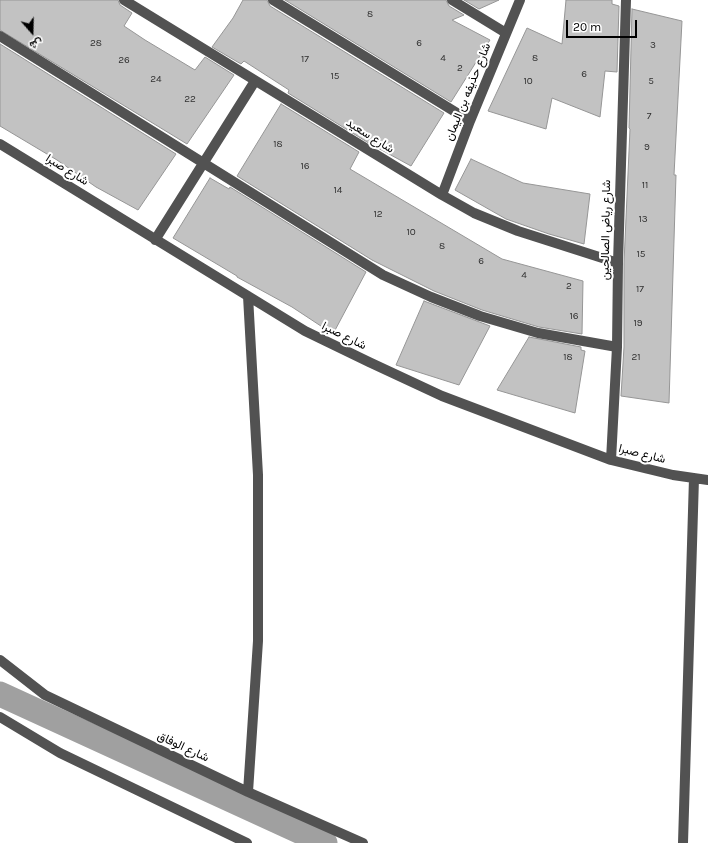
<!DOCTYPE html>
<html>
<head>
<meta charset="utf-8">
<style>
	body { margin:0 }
	#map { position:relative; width:708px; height:843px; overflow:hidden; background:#fff; font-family:Karla,Vazirmatn,sans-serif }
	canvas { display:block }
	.north { position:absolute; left:12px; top:12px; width:40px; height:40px; -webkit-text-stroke:3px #fff; paint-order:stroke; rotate:160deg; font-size:11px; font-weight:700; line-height:16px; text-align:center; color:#000 }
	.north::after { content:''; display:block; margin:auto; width:14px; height:18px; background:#000; clip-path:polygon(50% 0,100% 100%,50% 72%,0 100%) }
	.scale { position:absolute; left:566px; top:20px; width:71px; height:18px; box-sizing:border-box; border:2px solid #000; border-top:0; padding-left:5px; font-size:12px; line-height:14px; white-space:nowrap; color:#000; -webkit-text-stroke:3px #fff; paint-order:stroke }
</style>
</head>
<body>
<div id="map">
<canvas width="708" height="843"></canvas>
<div class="north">ش</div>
<div class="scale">20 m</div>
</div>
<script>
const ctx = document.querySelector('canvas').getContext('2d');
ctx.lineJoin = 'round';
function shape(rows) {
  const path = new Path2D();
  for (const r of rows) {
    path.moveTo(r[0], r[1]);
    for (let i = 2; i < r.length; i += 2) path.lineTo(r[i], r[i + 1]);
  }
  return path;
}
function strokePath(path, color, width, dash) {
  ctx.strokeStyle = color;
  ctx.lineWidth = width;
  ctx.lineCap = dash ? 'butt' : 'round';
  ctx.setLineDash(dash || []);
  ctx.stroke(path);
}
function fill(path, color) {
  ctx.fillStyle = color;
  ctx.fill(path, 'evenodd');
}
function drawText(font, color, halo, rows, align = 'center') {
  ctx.font = font + ' Karla,Vazirmatn,sans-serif';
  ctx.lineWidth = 4;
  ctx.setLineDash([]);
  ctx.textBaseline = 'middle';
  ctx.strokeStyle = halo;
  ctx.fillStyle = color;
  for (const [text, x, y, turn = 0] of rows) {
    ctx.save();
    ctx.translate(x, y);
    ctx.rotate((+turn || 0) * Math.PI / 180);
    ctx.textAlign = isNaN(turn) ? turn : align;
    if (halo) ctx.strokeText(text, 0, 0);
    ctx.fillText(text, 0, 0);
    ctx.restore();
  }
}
strokePath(shape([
	[0,694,325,843]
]), '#a0a0a0', 25);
const building = shape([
	[0,0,118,0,120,5,132,13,124,26,145,40,195,70,205,57,234,75,187,144,0,30,0,0],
	[243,0,267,0,270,6,444,113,411,166,367,142,288,93,289,90,244,61,241,64,212,47,233,18,243,0],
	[285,0,446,0,449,6,464,15,452,20,490,40,451,102,285,0],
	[464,0,499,0,479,9,464,0],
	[566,0,612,0,612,4,619,6,617,72,605,71,600,117,552,98,546,129,488,111,527,28,562,44,566,0],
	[632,9,682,21,674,175,676,175,669,403,621,396,624,347,624,263,630,129,629,128,632,9],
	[0,44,176,154,138,210,96,187,57,160,0,126,0,44],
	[281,104,359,152,350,169,502,259,583,281,582,334,539,327,482,310,434,291,372,260,237,176,281,104],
	[471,159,523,183,590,194,584,244,549,234,506,219,455,190,471,159],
	[210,178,229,189,230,187,366,272,333,334,292,307,237,277,237,276,173,238,210,178],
	[424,301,490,326,459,385,396,365,424,301],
	[529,337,581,347,581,350,585,351,575,413,497,390,529,337]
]);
fill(building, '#c2c2c2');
strokePath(building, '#969696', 1);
strokePath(shape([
	[124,0,442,195,474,213,518,231,618,263],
	[273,0,470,121],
	[452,0,506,33],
	[0,36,383,275,431,297,480,316,538,333,617,347],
	[0,144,305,331,369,362,442,396,611,460,673,475,708,480],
	[442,195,470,121,520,0],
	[155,240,255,81],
	[611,460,617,347,618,263,626,0],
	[0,660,45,695,248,792,363,843],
	[0,717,60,753,247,843],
	[248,792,258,641,258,475,248,296],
	[683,843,694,478]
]), '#525252', 10);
drawText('10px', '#303030', null, [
	["8",370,14],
	["28",96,43],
	["6",419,43],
	["3",653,45],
	["4",443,58],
	["8",535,58],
	["17",305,59],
	["26",124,60],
	["2",460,68],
	["6",584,74],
	["15",335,76],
	["24",156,79],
	["10",528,81],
	["5",651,81],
	["22",190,99],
	["7",649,116],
	["18",278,144],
	["9",647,147],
	["16",305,166],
	["11",645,185],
	["14",338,190],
	["12",378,214],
	["13",643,219],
	["10",411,232],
	["8",442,246],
	["15",641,254],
	["6",481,261],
	["4",524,275],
	["2",569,286],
	["17",640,289],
	["16",574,316],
	["19",638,323],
	["18",568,357],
	["21",636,357]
]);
drawText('12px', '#000', '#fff', [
	["شارع حذيفه بن اليمان",468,92,-68],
	["شارع سعيد",370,136,32],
	["شارع صبرا",67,170,32],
	["شارع رياض الصالحين",606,230,-89],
	["شارع صبرا",344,336,26],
	["شارع صبرا",642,454,14],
	["شارع الوفاق",183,747,25]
]);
</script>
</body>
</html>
